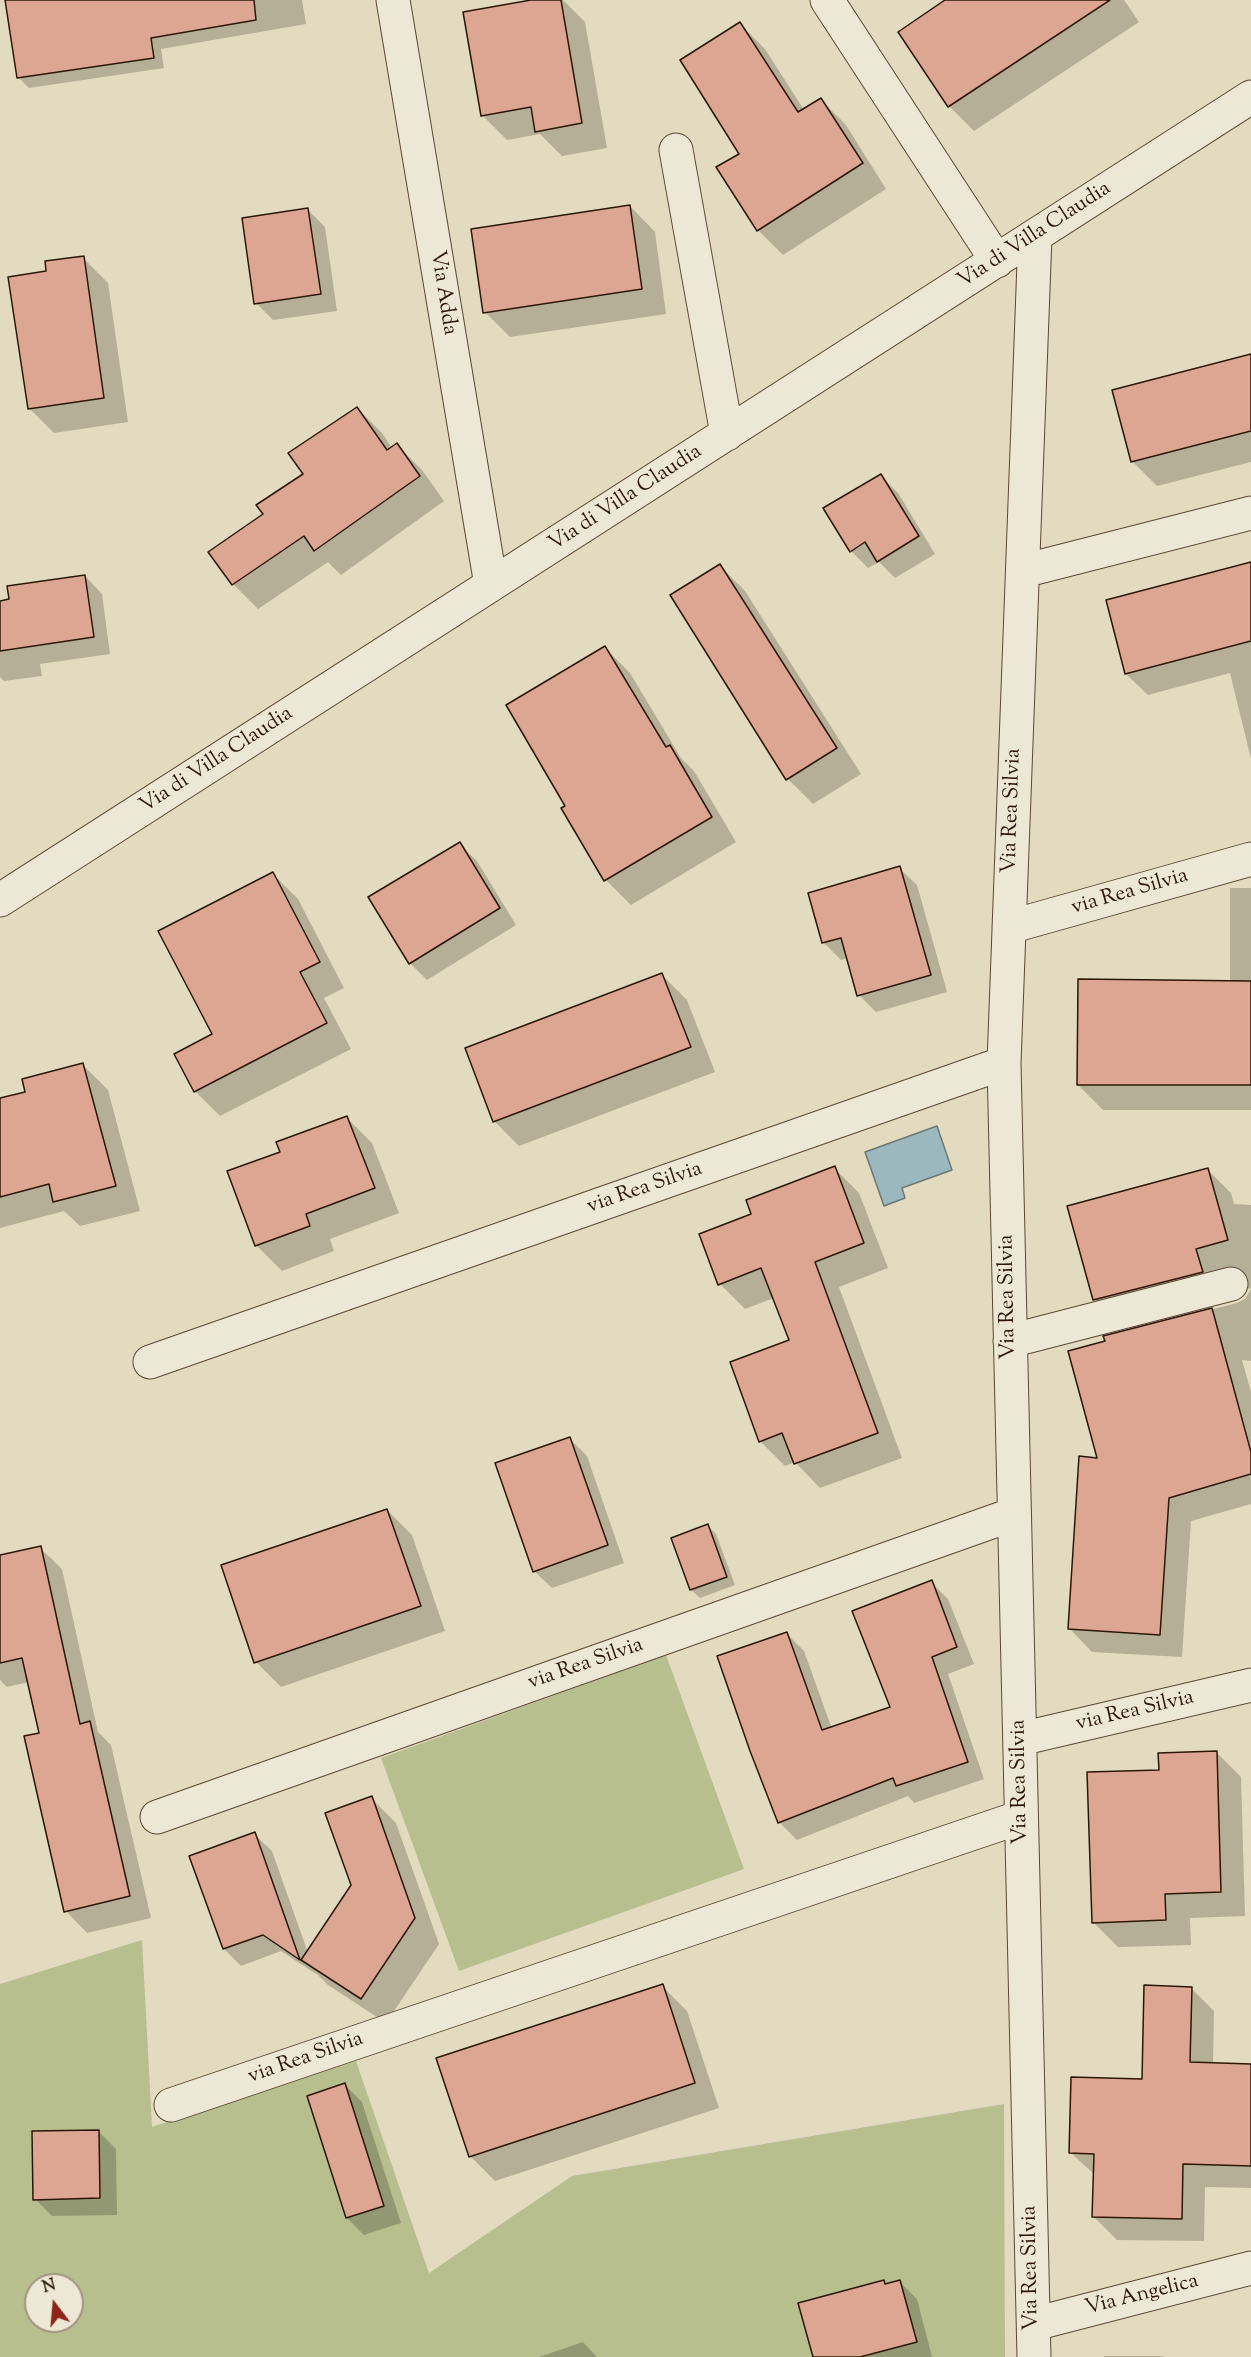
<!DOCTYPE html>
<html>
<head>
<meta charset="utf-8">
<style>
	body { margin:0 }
	#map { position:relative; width:1251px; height:2357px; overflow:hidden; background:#e3dbbf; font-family:"Sorts Mill Goudy",serif }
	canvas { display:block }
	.north { position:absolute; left:24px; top:2273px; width:60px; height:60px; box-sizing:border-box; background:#ede8d5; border:2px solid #a09482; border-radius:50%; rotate:344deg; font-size:16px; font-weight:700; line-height:24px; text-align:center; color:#2c1705 }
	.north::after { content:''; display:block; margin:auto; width:21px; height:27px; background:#8f2418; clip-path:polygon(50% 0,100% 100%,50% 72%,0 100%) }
</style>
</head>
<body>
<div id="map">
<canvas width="1251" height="2357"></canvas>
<div class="north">N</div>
</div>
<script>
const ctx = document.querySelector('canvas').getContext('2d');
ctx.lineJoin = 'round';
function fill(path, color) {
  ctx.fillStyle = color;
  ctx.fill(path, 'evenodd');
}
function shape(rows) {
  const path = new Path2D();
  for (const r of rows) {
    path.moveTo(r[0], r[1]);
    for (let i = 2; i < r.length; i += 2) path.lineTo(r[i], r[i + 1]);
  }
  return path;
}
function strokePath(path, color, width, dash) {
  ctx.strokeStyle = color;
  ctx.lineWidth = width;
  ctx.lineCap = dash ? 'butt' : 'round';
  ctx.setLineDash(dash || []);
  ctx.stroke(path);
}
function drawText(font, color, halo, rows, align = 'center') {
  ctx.font = font + ' "Sorts Mill Goudy",serif';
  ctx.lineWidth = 5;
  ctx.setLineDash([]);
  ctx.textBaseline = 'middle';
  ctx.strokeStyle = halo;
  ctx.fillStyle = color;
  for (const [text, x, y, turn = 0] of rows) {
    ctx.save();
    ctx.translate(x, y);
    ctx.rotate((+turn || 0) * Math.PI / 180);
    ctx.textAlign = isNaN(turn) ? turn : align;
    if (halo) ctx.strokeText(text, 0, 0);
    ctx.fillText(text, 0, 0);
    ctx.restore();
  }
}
fill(shape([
	[666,1655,744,1869,459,1971,381,1758],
	[142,1940,152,2127,356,2061,429,2273,572,2176,1004,2104,1005,2357,0,2357,0,1984],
	[36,2285,72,2285,72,2321,36,2321]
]), '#b7bf8f');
const water = shape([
	[937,1126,952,1170,902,1188,905,1198,884,1206,865,1152,937,1126]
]);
fill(water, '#9ab8bd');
strokePath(water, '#6e7873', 1.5);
fill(shape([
	[7,0,302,0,306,24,161,49,164,68,29,88,18,77],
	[540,0,563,0,585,22,607,148,562,156,540,134,507,140,482,115],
	[948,0,1124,0,1139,22,974,131,949,106],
	[740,24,765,49,804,110,821,100,846,125,886,189,783,255,758,230,741,154],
	[630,206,655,232,666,314,510,337,485,312],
	[308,210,325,227,337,311,273,320,256,303],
	[83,258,108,283,128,422,54,433,29,408],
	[1251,358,1251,462,1157,486,1132,461],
	[357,408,382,433,392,448,397,445,422,470,444,501,341,575,328,562,258,609,233,584,265,515,305,474],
	[881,476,898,493,935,554,895,578,879,562,868,568,851,551],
	[1251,564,1251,759,1230,673,1148,695,1126,674],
	[720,566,745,591,861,774,813,804,788,779],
	[85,576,102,594,110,654,40,664,42,676,4,681,0,677,0,602],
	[605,648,630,673,681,758,694,771,736,842,631,905,606,880,563,808,567,806],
	[459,844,477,861,516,925,427,980,410,963],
	[899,868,917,885,947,992,876,1012,859,995,848,958,841,960,824,943,810,894],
	[273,874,298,899,344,988,324,998,351,1049,220,1116,195,1091,176,1054,214,1035],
	[1230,888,1251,888,1251,1110,1103,1110,1078,1085,1230,982],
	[662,975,687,1000,715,1072,519,1146,494,1121],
	[83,1065,108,1090,140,1211,80,1226,64,1211,0,1228,0,1099,27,1093],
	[347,1118,372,1143,399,1213,330,1239,334,1251,282,1271,257,1246,229,1172,282,1152],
	[834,1168,859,1193,888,1268,839,1287,902,1458,820,1488,795,1462,785,1466,760,1441,791,1341,774,1298,745,1309,720,1284,753,1215],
	[1207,1169,1231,1193,1234,1204,1251,1205,1251,1288,1118,1323,1095,1299],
	[1251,1289,1251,1361,1242,1360,1251,1392,1251,1504,1191,1521,1182,1657,1092,1652,1069,1628,1099,1459,1105,1337,1237,1303,1245,1299],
	[570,1439,587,1456,624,1563,552,1588,534,1571],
	[387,1510,412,1535,445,1631,281,1687,256,1662],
	[708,1526,716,1534,735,1585,700,1598,691,1590,673,1539],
	[40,1548,62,1569,98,1732,111,1745,151,1918,87,1933,66,1911,41,1734,29,1682,7,1687,0,1680,0,1557],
	[931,1582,948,1599,974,1664,948,1674,984,1779,914,1803,908,1796,797,1840,779,1822,751,1750,787,1634,804,1651,832,1729,892,1708],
	[1216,1752,1241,1777,1245,1916,1190,1918,1191,1945,1118,1947,1093,1922,1160,1771],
	[371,1798,396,1823,439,1944,386,2023,328,1985,315,1972,316,1974,281,1951,241,1966,224,1949,191,1857,254,1834,272,1851,308,1953,352,1886],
	[662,1986,687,2011,719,2108,495,2181,470,2156],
	[1191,1988,1214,2011,1213,2064,1251,2065,1251,2188,1205,2187,1204,2241,1117,2240,1094,2217,1095,2175,1070,2152,1143,2081],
	[345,2085,362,2102,401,2223,364,2235,347,2218],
	[99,2132,116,2149,117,2215,52,2216,35,2199],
	[884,2281,887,2285,899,2281,917,2299,932,2357,814,2357],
	[583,2342,597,2357,539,2357],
	[1163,2356,1164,2357,1104,2357,1104,2356]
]), '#0003');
const building = shape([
	[5,0,254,0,256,20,151,38,154,58,17,78,5,0],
	[531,0,561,0,582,123,535,132,531,107,481,116,463,12,531,0],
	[945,0,1110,0,948,107,898,32,945,0],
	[740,22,798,112,821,98,863,163,757,231,716,167,739,154,680,60,740,22],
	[630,205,642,289,483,313,471,229,630,205],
	[308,208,321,294,254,304,242,218,308,208],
	[84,256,104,398,28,409,8,277,46,271,45,261,84,256],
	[1251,354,1251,431,1131,462,1112,390,1251,354],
	[357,407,387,450,397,443,420,476,314,551,304,536,232,585,208,552,263,514,256,505,303,474,288,453,357,407],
	[881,474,919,536,877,562,865,542,850,552,823,508,881,474],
	[1251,562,1251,641,1125,674,1106,600,1251,562],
	[720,564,837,748,786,780,670,595,720,564],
	[85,575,94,637,0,651,0,601,9,599,7,586,85,575],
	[605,646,666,747,670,745,712,817,604,881,561,808,565,806,506,705,605,646],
	[460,842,500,908,409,964,368,897,460,842],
	[900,866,931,975,857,996,841,938,822,943,808,893,900,866],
	[273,872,320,962,300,972,327,1023,194,1092,174,1054,212,1034,158,931,273,872],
	[662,973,691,1047,493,1122,465,1048,662,973],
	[1078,979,1251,981,1251,1085,1077,1085,1078,979],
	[83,1063,116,1186,53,1202,49,1184,0,1197,0,1098,25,1092,22,1079,83,1063],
	[347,1116,375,1188,306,1214,310,1226,255,1246,227,1171,280,1152,276,1142,347,1116],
	[835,1166,864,1243,815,1262,878,1433,794,1464,782,1433,759,1442,730,1362,789,1340,761,1268,718,1285,699,1234,751,1214,746,1200,835,1166],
	[1208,1168,1228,1240,1196,1249,1203,1272,1093,1300,1067,1206,1208,1168],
	[1212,1308,1251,1452,1251,1474,1169,1498,1160,1635,1068,1629,1079,1456,1097,1458,1068,1351,1105,1341,1103,1336,1212,1308],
	[570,1437,608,1545,533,1572,495,1463,570,1437],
	[387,1509,421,1606,254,1663,221,1565,387,1509],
	[708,1524,727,1577,690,1590,671,1538,708,1524],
	[41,1546,80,1724,90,1721,130,1896,64,1912,24,1736,39,1733,22,1658,0,1663,0,1555,41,1546],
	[932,1580,957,1647,932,1657,968,1762,896,1786,893,1778,778,1823,750,1751,717,1656,787,1632,822,1730,890,1707,852,1611,932,1580],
	[1217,1751,1221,1892,1165,1894,1166,1920,1092,1923,1087,1772,1159,1770,1158,1753,1217,1751],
	[372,1796,415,1918,361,1999,301,1960,351,1885,325,1813,372,1796],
	[255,1832,300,1960,263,1935,223,1949,189,1856,255,1832],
	[663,1984,695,2083,469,2157,436,2058,663,1984],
	[1144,1985,1192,1987,1190,2062,1251,2064,1251,2166,1183,2164,1182,2219,1092,2217,1094,2154,1069,2153,1071,2077,1142,2079,1144,1985],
	[345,2083,384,2206,346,2218,307,2096,345,2083],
	[99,2130,100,2198,33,2200,32,2131,99,2130],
	[884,2280,885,2284,900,2280,917,2342,860,2357,813,2357,798,2303,884,2280]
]);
fill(building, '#dca693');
strokePath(building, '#2c1705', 1.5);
const minor = shape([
	[393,0,491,585],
	[827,0,997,261],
	[676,150,727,434],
	[1023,571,1251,513],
	[0,900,1251,97],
	[1009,927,1251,859],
	[1010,1341,1231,1284],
	[150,1362,1004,1063],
	[1020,1739,1251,1685],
	[157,1817,1014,1514],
	[171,2105,1021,1817],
	[1034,2324,1251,2268],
	[1034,2357,1004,1063,1035,236]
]);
strokePath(minor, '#5a4834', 35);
strokePath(minor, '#ede8d5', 33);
drawText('21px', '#2c1705', '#ede8d5', [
	["Via di Villa Claudia",1035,236,-33],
	["Via Adda",442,293,81],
	["Via di Villa Claudia",626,499,-33],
	["Via di Villa Claudia",217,761,-33],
	["Via Rea Silvia",1013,811,-88],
	["via Rea Silvia",1130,893,-16],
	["via Rea Silvia",645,1189,-19],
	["Via Rea Silvia",1009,1297,-91],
	["via Rea Silvia",586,1665,-19],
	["via Rea Silvia",1135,1712,-13],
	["Via Rea Silvia",1021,1782,-91],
	["via Rea Silvia",306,2059,-19],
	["Via Rea Silvia",1032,2268,-91],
	["Via Angelica",1142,2296,-14]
]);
</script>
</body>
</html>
